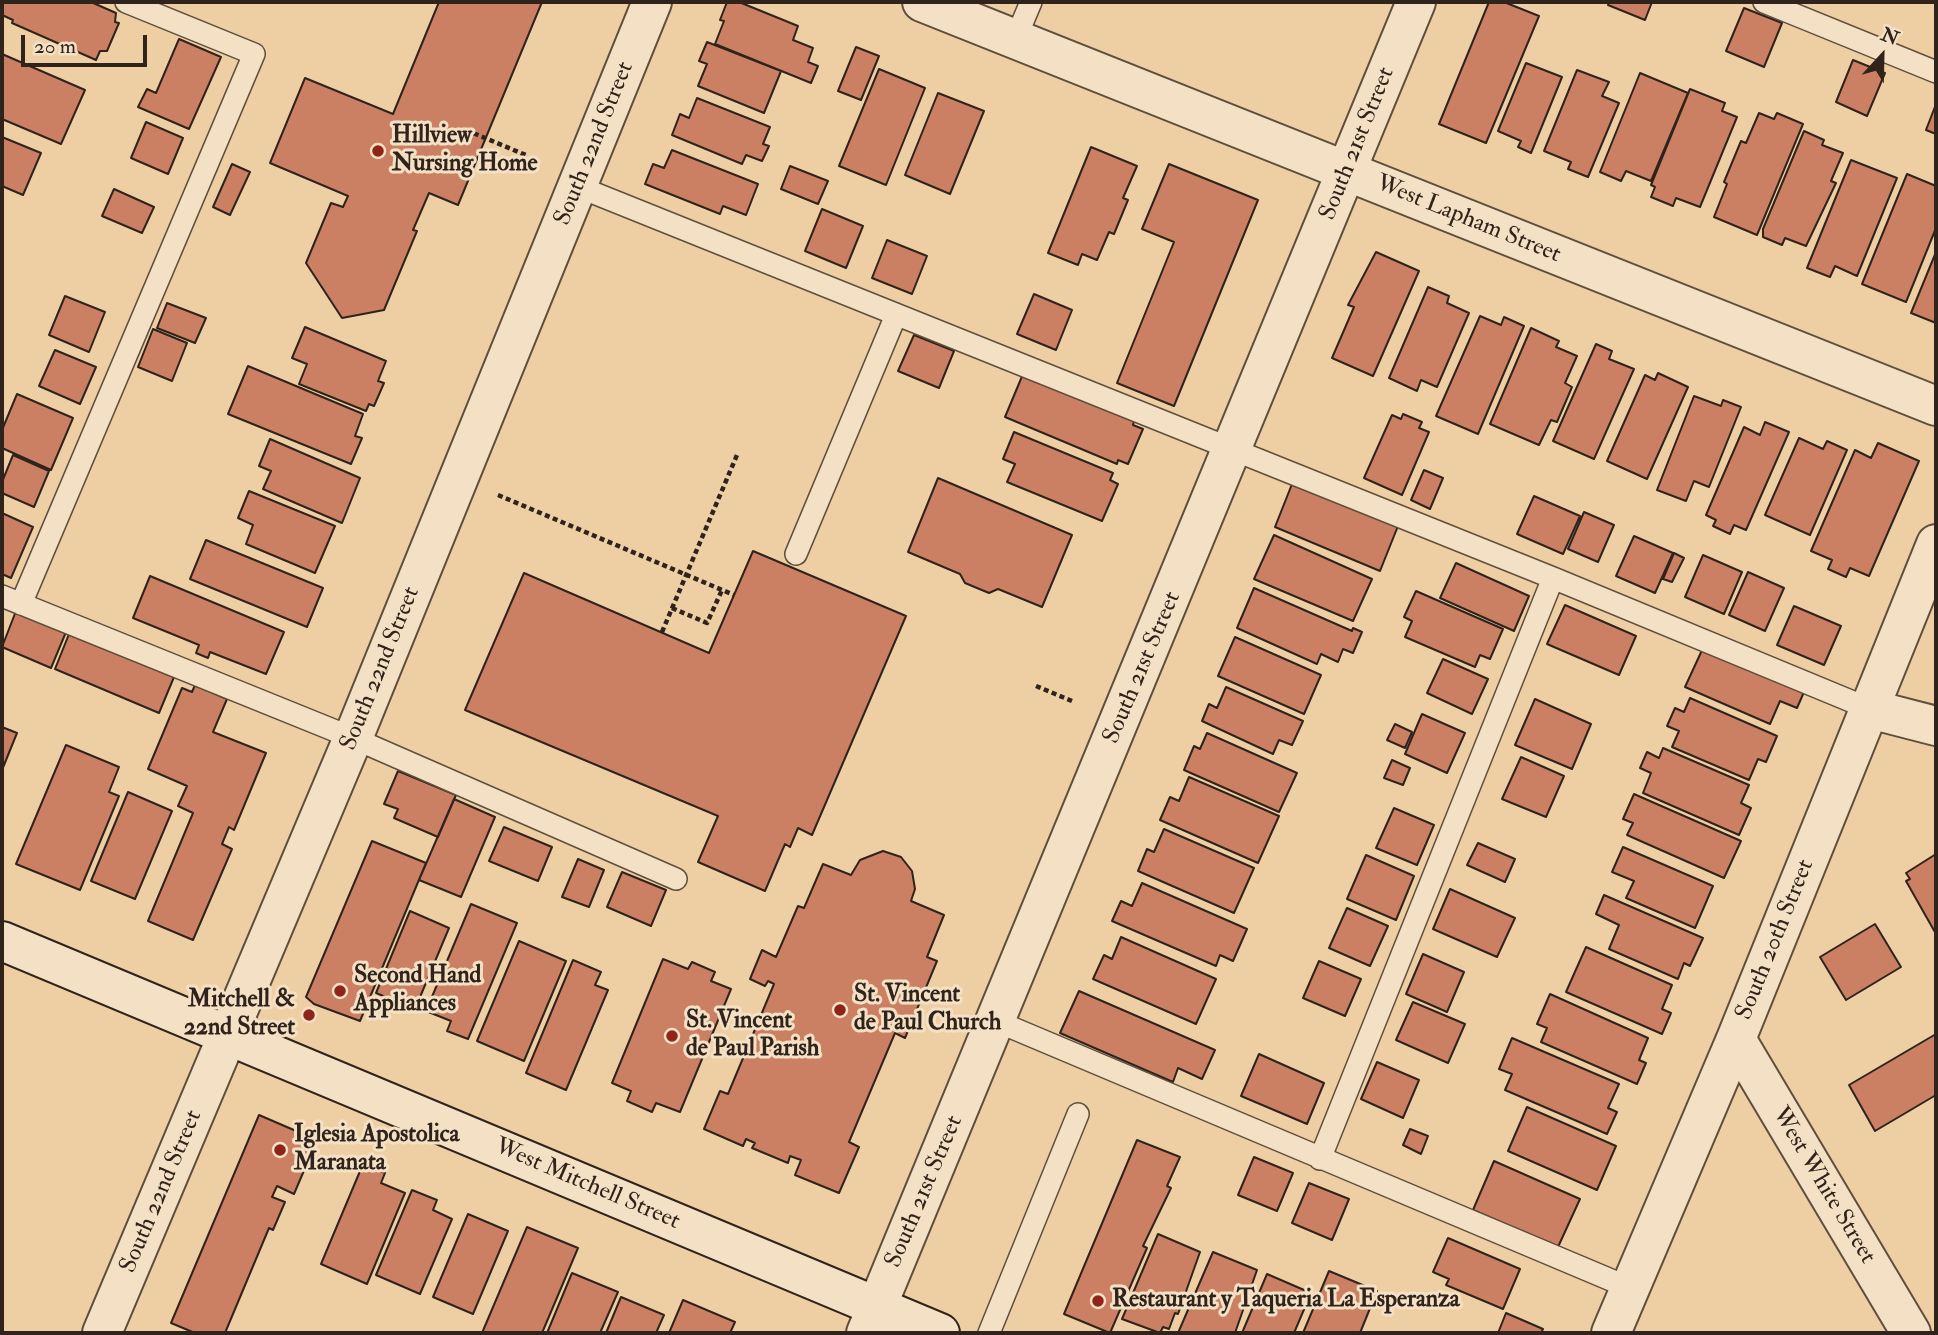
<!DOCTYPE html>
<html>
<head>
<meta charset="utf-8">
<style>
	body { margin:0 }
	#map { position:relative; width:1938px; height:1335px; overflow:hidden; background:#eecfa4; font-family:"IM FELL Double Pica",serif }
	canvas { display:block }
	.frame { position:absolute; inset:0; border:4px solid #2f231c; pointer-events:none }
	.north { position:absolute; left:1847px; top:21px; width:70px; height:70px; -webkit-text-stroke:5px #f4e0c4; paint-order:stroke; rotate:22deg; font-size:19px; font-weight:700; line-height:28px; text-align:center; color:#2f231c }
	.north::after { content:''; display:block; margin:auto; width:24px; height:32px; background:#2f231c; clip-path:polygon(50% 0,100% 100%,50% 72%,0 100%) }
	.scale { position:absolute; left:21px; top:35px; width:126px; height:32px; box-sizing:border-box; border:4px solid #2f231c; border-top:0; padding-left:9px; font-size:21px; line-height:24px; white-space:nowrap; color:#2f231c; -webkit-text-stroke:5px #f4e0c4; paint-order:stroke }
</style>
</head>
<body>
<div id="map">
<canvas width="1938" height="1335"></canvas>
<div class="frame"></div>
<div class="north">N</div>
<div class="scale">20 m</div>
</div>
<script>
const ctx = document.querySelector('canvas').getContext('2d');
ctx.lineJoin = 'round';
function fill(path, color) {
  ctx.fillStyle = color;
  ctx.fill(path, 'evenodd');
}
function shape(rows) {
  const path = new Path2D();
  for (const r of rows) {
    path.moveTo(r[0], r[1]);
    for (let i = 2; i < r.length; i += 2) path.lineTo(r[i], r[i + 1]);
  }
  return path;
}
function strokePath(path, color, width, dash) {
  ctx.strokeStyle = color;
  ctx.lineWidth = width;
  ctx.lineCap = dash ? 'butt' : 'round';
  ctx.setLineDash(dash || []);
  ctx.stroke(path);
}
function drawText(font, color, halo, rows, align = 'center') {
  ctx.font = font + ' "IM FELL Double Pica",serif';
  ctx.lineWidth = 6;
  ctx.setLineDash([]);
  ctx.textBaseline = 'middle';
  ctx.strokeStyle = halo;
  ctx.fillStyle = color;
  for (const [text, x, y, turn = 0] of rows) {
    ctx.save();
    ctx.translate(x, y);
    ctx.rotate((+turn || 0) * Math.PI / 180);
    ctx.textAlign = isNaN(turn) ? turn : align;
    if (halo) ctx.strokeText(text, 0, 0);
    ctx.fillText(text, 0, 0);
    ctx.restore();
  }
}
const building = shape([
	[2,2,91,2,116,13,115,22,119,23,107,51,100,51,96,60,12,23,13,20,2,15,2,2],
	[439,2,542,2,458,205,429,193,413,230,417,231,384,310,342,318,306,263,331,203,343,207,348,196,270,163,305,78,393,114,439,2],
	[727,2,739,2,798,26,793,40,813,48,808,62,818,66,811,83,715,44,724,21,720,20,727,2],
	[1489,2,1504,2,1539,16,1486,143,1439,124,1489,2],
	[1609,2,1652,2,1645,20,1608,5,1609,2],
	[1744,8,1782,23,1764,67,1726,51,1744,8],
	[179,39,221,57,189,129,138,107,147,89,156,93,179,39],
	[707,42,781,71,764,113,698,86,707,64,699,61,707,42],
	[856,47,879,56,861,100,838,91,856,47],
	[2,54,85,90,61,144,2,119,2,54],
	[1853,60,1885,73,1867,116,1836,102,1853,60],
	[1526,63,1562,77,1531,153,1518,147,1521,141,1498,131,1526,63],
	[879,69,925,88,886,185,839,166,879,69],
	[1577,70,1609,82,1602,96,1619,103,1588,177,1568,169,1571,162,1544,151,1577,70],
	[1640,73,1688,93,1651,181,1626,171,1621,181,1600,172,1640,73],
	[1690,89,1725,103,1722,111,1737,117,1700,207,1676,198,1673,206,1651,197,1655,187,1651,185,1690,89],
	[938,93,984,111,950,194,905,175,938,93],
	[697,98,770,127,763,144,769,146,762,161,746,155,742,164,672,135,680,114,689,118,697,98],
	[1936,104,1936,134,1926,130,1936,104],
	[1759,113,1774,119,1777,113,1803,124,1757,235,1714,217,1727,184,1724,182,1741,141,1746,143,1759,113],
	[146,122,183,138,168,174,131,158,146,122],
	[1804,131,1824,140,1822,145,1843,153,1831,181,1836,183,1806,246,1785,238,1782,245,1763,237,1763,229,1804,131],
	[2,137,41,153,23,195,2,186,2,137],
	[1091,147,1137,166,1123,198,1128,200,1114,234,1109,232,1097,260,1082,254,1078,265,1048,253,1091,147],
	[672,150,758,184,746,215,723,206,720,214,645,184,653,164,664,168,672,150],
	[1851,160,1897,178,1857,276,1835,266,1830,277,1807,268,1851,160],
	[232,164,250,172,230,215,213,207,232,164],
	[1169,164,1258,200,1174,406,1117,383,1174,242,1142,229,1169,164],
	[790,166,828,181,818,204,781,189,790,166],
	[1907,174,1936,186,1936,228,1906,302,1862,284,1907,174],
	[114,189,154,207,142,233,102,216,114,189],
	[822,209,863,226,846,268,805,251,822,209],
	[887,240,927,256,912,294,872,278,887,240],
	[1376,252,1419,271,1373,376,1332,358,1354,307,1348,305,1376,252],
	[1936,252,1936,323,1911,313,1936,252],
	[1428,287,1449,296,1447,303,1469,313,1437,387,1421,380,1417,391,1389,378,1428,287],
	[1034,294,1072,310,1056,350,1017,334,1034,294],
	[65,296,105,312,89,352,49,335,65,296],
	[167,303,206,318,195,343,157,328,167,303],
	[1480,316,1501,325,1504,317,1524,326,1478,434,1436,416,1480,316],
	[305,327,386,361,378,381,384,383,374,406,369,404,366,411,299,384,307,364,292,358,305,327],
	[1531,328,1559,341,1556,347,1577,356,1565,383,1572,387,1557,422,1551,420,1539,445,1490,424,1531,328],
	[153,329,187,343,172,381,138,367,153,329],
	[914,335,954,351,939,388,898,371,914,335],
	[1596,344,1612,351,1609,359,1634,369,1594,459,1553,441,1596,344],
	[55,350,96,367,80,404,39,386,55,350],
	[248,366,363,414,355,436,362,438,351,464,228,414,248,366],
	[1658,373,1688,387,1647,479,1607,461,1645,375,1655,380,1658,373],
	[1023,374,1134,421,1133,425,1143,429,1128,464,1118,460,1117,464,1005,417,1023,374],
	[17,394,73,418,51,470,2,448,2,430,17,394],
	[1694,396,1721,406,1723,400,1741,407,1709,487,1694,481,1686,501,1657,490,1694,396],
	[1403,414,1422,422,1419,428,1429,432,1402,495,1364,478,1392,415,1401,419,1403,414],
	[1765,422,1789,432,1746,530,1734,525,1730,534,1713,526,1716,520,1706,515,1744,427,1760,435,1765,422],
	[1014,432,1113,473,1110,480,1118,484,1102,521,1007,482,1015,464,1003,459,1014,432],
	[1799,438,1823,449,1827,441,1847,450,1810,535,1765,515,1799,438],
	[270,439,360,478,342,523,263,489,271,471,259,466,270,439],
	[1878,443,1919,461,1869,576,1850,568,1846,577,1828,569,1832,560,1811,551,1855,450,1871,458,1878,443],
	[13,455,49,471,34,507,2,493,2,482,13,455],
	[1424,470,1443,478,1430,509,1411,500,1424,470],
	[938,478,1072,535,1042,607,998,589,989,593,965,583,960,574,908,552,938,478],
	[1292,484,1398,526,1380,571,1275,527,1292,484],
	[249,491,335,526,315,573,246,544,253,525,238,518,249,491],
	[1534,496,1580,516,1563,554,1517,534,1534,496],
	[1584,512,1614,525,1598,562,1568,549,1584,512],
	[2,513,33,527,11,578,2,574,2,513],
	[1274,535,1372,579,1353,621,1254,579,1274,535],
	[1634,536,1673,553,1655,593,1616,576,1634,536],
	[206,540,323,588,307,627,190,579,206,540],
	[753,551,906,616,812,835,798,828,790,847,785,844,765,891,698,862,718,816,465,710,524,573,709,653,753,551],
	[1674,553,1684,558,1672,582,1663,579,1674,553],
	[1703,555,1742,572,1724,614,1685,597,1703,555],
	[1456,563,1529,596,1514,631,1440,598,1456,563],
	[1748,572,1784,588,1765,631,1729,615,1748,572],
	[150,576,284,632,266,674,210,652,208,658,196,653,199,645,133,618,150,576],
	[1254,588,1352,631,1353,628,1362,632,1353,653,1343,649,1338,662,1321,654,1317,664,1237,628,1254,588],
	[1416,591,1503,629,1490,659,1480,655,1475,667,1405,637,1412,621,1404,617,1416,591],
	[1565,605,1636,636,1619,675,1547,644,1565,605],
	[1794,606,1841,626,1824,665,1777,645,1794,606],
	[16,611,66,632,51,668,2,647,16,611],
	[69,634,174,677,159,713,55,669,69,634],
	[1235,637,1321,675,1304,714,1218,676,1235,637],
	[1703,648,1804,692,1797,708,1780,701,1770,724,1685,687,1703,648],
	[1443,659,1488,679,1472,714,1427,693,1443,659],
	[195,685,227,699,213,732,266,753,234,830,229,827,222,844,232,849,193,940,148,921,193,813,178,806,187,786,148,769,182,688,192,692,195,685],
	[1226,687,1303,721,1292,745,1279,740,1273,754,1202,721,1209,704,1217,708,1226,687],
	[1690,698,1777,736,1766,762,1758,759,1749,780,1672,747,1679,731,1667,726,1675,708,1684,712,1690,698],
	[1535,699,1591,724,1572,769,1515,745,1535,699],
	[1422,714,1465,733,1447,773,1405,754,1422,714],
	[1395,724,1412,732,1405,748,1387,740,1395,724],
	[2,727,17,733,2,770,2,727],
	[1207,733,1297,773,1279,812,1184,770,1194,746,1200,749,1207,733],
	[66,745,119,767,109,792,119,796,80,890,16,864,66,745],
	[1663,748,1749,785,1741,803,1751,808,1739,835,1643,793,1651,773,1640,768,1647,752,1659,758,1663,748],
	[1521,757,1564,776,1546,817,1502,799,1521,757],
	[1392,760,1410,768,1403,785,1384,778,1392,760],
	[398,771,456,795,438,837,394,818,398,809,384,804,398,771],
	[1189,777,1279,816,1258,863,1160,820,1170,797,1179,801,1189,777],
	[128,792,172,811,135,899,91,881,128,792],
	[1634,794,1741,841,1724,878,1627,835,1633,823,1623,819,1634,794],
	[454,799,495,817,461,897,419,880,454,799],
	[1394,808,1434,825,1417,865,1376,848,1394,808],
	[504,827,552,847,538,881,489,861,504,827],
	[1164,829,1254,868,1234,913,1138,871,1147,849,1154,852,1164,829],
	[372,841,426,863,360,1021,314,1004,306,997,372,841],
	[1478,843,1515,859,1505,882,1467,865,1478,843],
	[1623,847,1713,886,1695,928,1626,898,1634,881,1612,872,1623,847],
	[883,851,901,857,912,871,915,889,911,901,944,915,927,957,937,961,905,1038,895,1033,849,1142,859,1147,839,1193,795,1175,801,1160,790,1156,788,1163,752,1148,755,1143,746,1139,743,1146,704,1129,720,1091,728,1094,774,984,768,981,765,986,750,979,762,950,776,957,798,906,804,908,823,864,851,875,860,860,883,851],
	[1936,854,1936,934,1906,881,1910,879,1906,873,1936,854],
	[1366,855,1414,876,1396,920,1347,899,1366,855],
	[578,859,604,870,589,907,562,897,578,859],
	[622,872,666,890,651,926,607,907,622,872],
	[1142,883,1247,929,1233,961,1220,955,1216,966,1112,921,1121,901,1132,906,1142,883],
	[1450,889,1515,918,1497,957,1433,929,1450,889],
	[1604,895,1703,938,1690,966,1684,963,1678,979,1609,949,1619,925,1596,914,1604,895],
	[471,904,517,923,468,1039,447,1031,451,1021,426,1011,471,904],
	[1347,908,1388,926,1370,966,1329,948,1347,908],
	[410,911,449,928,415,1009,376,993,410,911],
	[1875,924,1901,967,1846,1000,1820,957,1875,924],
	[1121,937,1216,979,1196,1024,1093,979,1104,955,1112,959,1121,937],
	[519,941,566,961,524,1061,477,1041,519,941],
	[1586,947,1672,985,1662,1009,1671,1013,1662,1034,1566,992,1586,947],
	[1423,954,1464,972,1447,1012,1406,994,1423,954],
	[663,959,688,969,692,962,715,972,711,981,731,989,680,1112,656,1103,652,1112,627,1101,631,1091,612,1083,663,959],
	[573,960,601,972,595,985,608,990,566,1090,526,1073,573,960],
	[1319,961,1361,979,1345,1016,1303,998,1319,961],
	[1079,991,1215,1050,1202,1079,1178,1068,1173,1082,1060,1033,1079,991],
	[1550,994,1648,1038,1639,1060,1646,1063,1637,1084,1541,1042,1547,1028,1537,1024,1550,994],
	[1413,1002,1465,1024,1448,1063,1396,1040,1413,1002],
	[1936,1034,1936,1095,1875,1131,1849,1085,1936,1034],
	[1512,1038,1619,1084,1608,1108,1617,1112,1607,1134,1505,1090,1512,1074,1499,1069,1512,1038],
	[1259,1054,1324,1083,1307,1124,1241,1096,1259,1054],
	[1377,1062,1419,1080,1403,1118,1361,1099,1377,1062],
	[1527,1107,1616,1146,1597,1190,1508,1151,1527,1107],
	[259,1115,317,1140,294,1194,277,1186,272,1197,285,1202,273,1230,269,1228,225,1333,195,1333,171,1323,259,1115],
	[1410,1129,1428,1136,1421,1154,1403,1145,1410,1129],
	[1137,1140,1180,1157,1167,1186,1171,1188,1143,1246,1147,1248,1110,1333,1064,1314,1137,1140],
	[1254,1157,1293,1173,1277,1211,1238,1195,1254,1157],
	[1494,1161,1580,1199,1558,1247,1473,1210,1494,1161],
	[363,1164,385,1173,381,1183,405,1193,367,1284,321,1264,363,1164],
	[1309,1183,1349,1199,1332,1240,1292,1223,1309,1183],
	[412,1190,437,1200,433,1210,452,1219,420,1294,376,1275,412,1190],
	[468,1214,508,1231,473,1314,433,1297,468,1214],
	[527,1227,578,1248,542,1333,482,1333,527,1227],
	[1158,1234,1200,1252,1178,1314,1175,1313,1169,1329,1163,1327,1160,1333,1122,1319,1158,1234],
	[1448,1238,1520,1269,1503,1309,1446,1285,1449,1279,1433,1272,1448,1238],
	[1213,1252,1257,1270,1235,1333,1178,1333,1213,1252],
	[1329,1271,1377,1291,1360,1333,1303,1333,1329,1271],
	[572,1273,618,1292,600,1333,547,1333,572,1273],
	[1267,1274,1311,1293,1294,1333,1242,1333,1267,1274],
	[621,1297,664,1315,656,1333,606,1333,621,1297],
	[683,1300,735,1322,730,1333,669,1333,683,1300],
	[1506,1313,1543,1329,1541,1333,1498,1333,1506,1313]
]);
fill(building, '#cb8063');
strokePath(building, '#2f231c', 2);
const lane = shape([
	[1764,2,1936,72],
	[1015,40,1031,2],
	[579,187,1553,578,1870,709],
	[796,554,896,315],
	[2,596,353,738,676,879],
	[21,604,254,54,126,2],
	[996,1021,1630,1288],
	[1320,1159,1553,578],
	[989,1333,1078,1114]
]);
const street = shape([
	[922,2,1936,406],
	[1870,709,1936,726],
	[1736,1039,1911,1333],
	[102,1333,353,738,652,2],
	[866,1333,1416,2],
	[1611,1333,1736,1039,1936,544]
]);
const secondary = shape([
	[2,941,940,1333]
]);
strokePath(lane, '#5f4e3e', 24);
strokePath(street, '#5f4e3e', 42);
strokePath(secondary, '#2f231c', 42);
strokePath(shape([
	[466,130,528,156],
	[498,495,734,595],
	[672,608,707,623,722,590],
	[662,632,737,455],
	[1036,686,1072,701]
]), '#2f231c', 4.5, [5, 3.5]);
strokePath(lane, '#f4e0c4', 21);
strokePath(street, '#f4e0c4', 38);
strokePath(secondary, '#f4e0c4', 38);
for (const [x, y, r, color] of [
	[378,151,7,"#8f2418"],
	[340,991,7,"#8f2418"],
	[840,1010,7,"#8f2418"],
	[309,1015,7,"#8f2418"],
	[672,1036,7,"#8f2418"],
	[280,1150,7,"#8f2418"],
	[1098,1301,7,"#8f2418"]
]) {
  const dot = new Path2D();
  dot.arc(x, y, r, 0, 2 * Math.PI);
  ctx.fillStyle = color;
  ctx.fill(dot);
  strokePath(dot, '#f4e0c4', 2.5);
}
drawText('bold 24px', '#2f231c', '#f4e0c4', [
	["Hillview",392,137],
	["Nursing Home",392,165],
	["Second Hand",354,977],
	["Appliances",354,1005],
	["St. Vincent",854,996],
	["de Paul Church",854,1024],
	["Mitchell &",295,1001,"right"],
	["22nd Street",295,1029,"right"],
	["St. Vincent",686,1022],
	["de Paul Parish",686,1050],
	["Iglesia Apostolica",294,1136],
	["Maranata",294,1164],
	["Restaurant y Taqueria La Esperanza",1112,1301]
], 'left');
drawText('24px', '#2f231c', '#f4e0c4', [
	["South 22nd Street",595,144,-68],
	["South 21st Street",1358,144,-68],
	["West Lapham Street",1468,220,22],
	["South 21st Street",1143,668,-67],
	["South 22nd Street",381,669,-68],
	["South 20th Street",1776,940,-68],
	["West Mitchell Street",587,1185,23],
	["West White Street",1823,1186,59],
	["South 22nd Street",162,1192,-67],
	["South 21st Street",925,1192,-67]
]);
</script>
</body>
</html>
